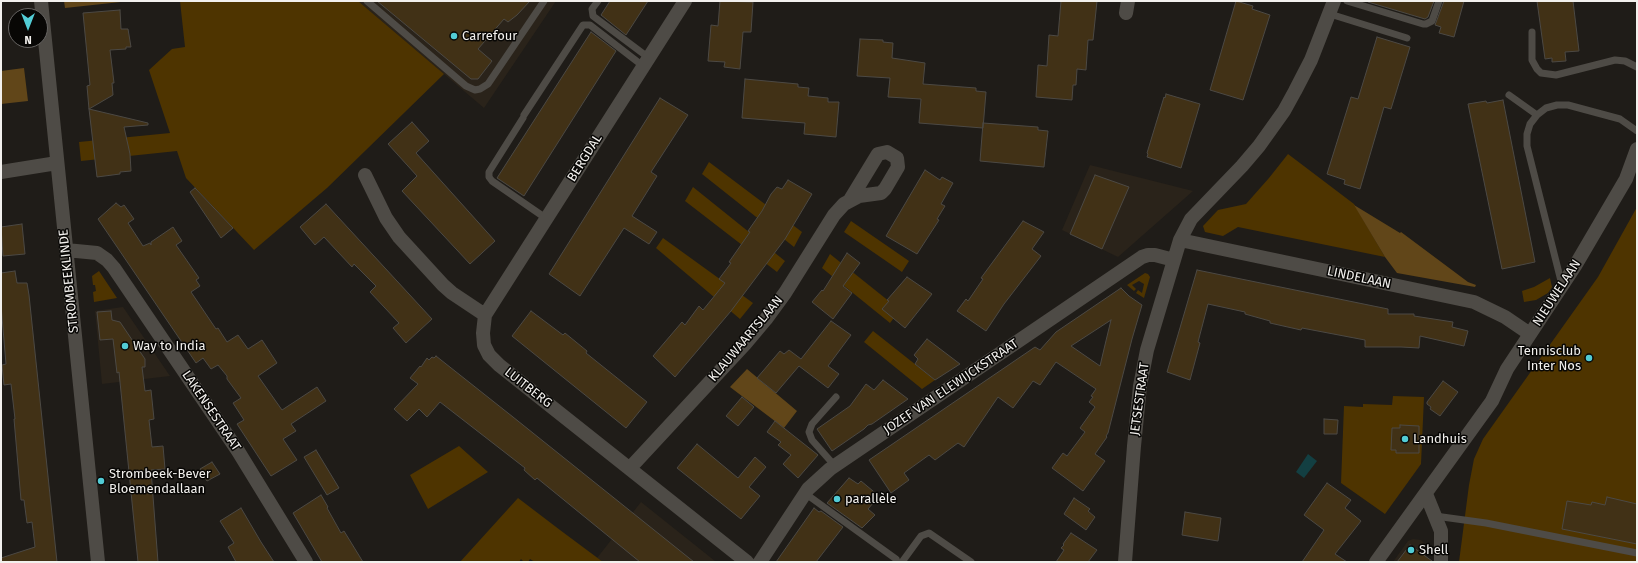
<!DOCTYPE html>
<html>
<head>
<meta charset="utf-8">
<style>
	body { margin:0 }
	#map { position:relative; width:1638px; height:563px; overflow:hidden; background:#1f1c18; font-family:"Fira Sans",sans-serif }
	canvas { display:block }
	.frame { position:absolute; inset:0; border:2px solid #f2f0ed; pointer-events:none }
	.north { position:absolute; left:8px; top:8px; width:40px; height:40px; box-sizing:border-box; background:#080705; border:1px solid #666462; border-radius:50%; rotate:180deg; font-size:11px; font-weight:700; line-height:16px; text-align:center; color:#f2f0ed }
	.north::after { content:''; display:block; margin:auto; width:14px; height:18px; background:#52ccd5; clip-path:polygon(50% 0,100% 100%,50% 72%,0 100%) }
</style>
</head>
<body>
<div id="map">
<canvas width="1638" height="563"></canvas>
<div class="frame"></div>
<div class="north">N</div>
</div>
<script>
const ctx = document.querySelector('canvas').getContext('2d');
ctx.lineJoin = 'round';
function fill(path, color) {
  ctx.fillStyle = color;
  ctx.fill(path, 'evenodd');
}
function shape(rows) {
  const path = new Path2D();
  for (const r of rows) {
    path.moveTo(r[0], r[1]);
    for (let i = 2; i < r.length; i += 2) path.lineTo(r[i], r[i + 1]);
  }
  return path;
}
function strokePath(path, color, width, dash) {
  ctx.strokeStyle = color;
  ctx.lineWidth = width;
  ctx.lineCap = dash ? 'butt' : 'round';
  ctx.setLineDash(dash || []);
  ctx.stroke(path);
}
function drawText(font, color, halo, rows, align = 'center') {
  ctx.font = font + ' "Fira Sans",sans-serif';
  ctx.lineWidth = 3;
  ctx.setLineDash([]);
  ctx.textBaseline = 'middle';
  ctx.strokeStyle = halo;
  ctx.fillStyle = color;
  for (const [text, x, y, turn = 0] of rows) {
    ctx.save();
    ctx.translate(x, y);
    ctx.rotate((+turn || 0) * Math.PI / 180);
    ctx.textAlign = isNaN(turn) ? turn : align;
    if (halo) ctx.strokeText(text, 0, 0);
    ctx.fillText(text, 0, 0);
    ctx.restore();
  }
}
fill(shape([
	[358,1,556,1,484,108],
	[1090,165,1193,191,1118,257,1062,230],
	[123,307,170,376,102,384,95,311],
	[641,502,715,561,717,562,603,562,597,558],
	[1413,539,1421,540,1426,545,1425,562,1393,562,1408,541]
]), '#2a231a');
fill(shape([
	[180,1,358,1,444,74,327,188,254,250,186,178,177,151,81,161,79,142,170,133,149,70,172,49,185,47],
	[1288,154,1354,204,1385,257,1238,227,1223,236,1205,232,1203,226,1218,210,1246,204,1269,178],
	[709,162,802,232,794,247,702,174],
	[693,187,785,261,777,272,685,201],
	[1637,207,1637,562,1459,562,1469,485,1474,459,1483,439,1598,277],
	[851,221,909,261,902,272,844,232],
	[663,238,753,303,740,319,656,248],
	[830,254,900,310,890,323,822,268],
	[99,271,117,298,94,302,93,292,96,291,95,285,93,285,92,276],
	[1145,273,1148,274,1150,277,1144,298,1136,293,1138,290,1142,293,1144,284,1139,281,1132,285,1136,289,1134,291,1127,285],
	[1550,278,1552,287,1548,293,1536,300,1524,302,1522,291,1534,287],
	[873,331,887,342,935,380,922,389,864,342],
	[1393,396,1424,397,1421,464,1385,514,1341,483,1344,406,1363,407,1363,404,1392,405],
	[459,446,488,472,428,509,410,475],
	[518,498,560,530,603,562,535,562,530,559,528,562,524,562,521,559,519,562,460,562]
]), '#4e3400');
fill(shape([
	[64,1,130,1,65,8],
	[24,68,28,101,1,104,1,71],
	[1354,205,1400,233,1401,232,1468,282,1476,285,1475,287,1397,273,1385,257],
	[747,369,797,411,784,428,730,387]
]), '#614619');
fill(shape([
	[1308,454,1317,461,1304,478,1296,472]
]), '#133f42');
const building = shape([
	[377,1,530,1,517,15,508,22,504,19,478,49,492,61,478,79,471,79,377,1],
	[610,1,648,1,626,35,601,15,610,1],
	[720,1,753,2,751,32,743,32,740,69,724,67,725,62,708,61,711,25,718,26,720,1],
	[1061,1,1097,1,1093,40,1088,40,1086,70,1077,69,1076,85,1073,85,1072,100,1036,97,1038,65,1047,66,1049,35,1058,36,1061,1],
	[1236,1,1253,6,1252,9,1270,15,1243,100,1210,90,1236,1],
	[1368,1,1434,1,1428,17,1425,19,1368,2,1368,1],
	[1444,1,1464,1,1454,37,1439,33,1441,27,1435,25,1444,1],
	[1537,1,1573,1,1579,51,1565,52,1566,61,1552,62,1552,58,1545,59,1537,1],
	[120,10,121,29,128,29,131,47,126,47,126,49,110,50,114,83,112,83,113,95,89,109,87,86,90,85,83,13,120,10],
	[591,32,616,51,524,196,497,178,591,32],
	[1377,37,1410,47,1391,109,1384,107,1360,189,1344,184,1345,180,1327,174,1351,97,1358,99,1377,37],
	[860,39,883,40,883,42,893,43,892,58,925,63,923,84,976,88,976,91,986,92,983,128,919,123,921,99,888,97,890,78,857,76,860,39],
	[745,79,798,84,798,87,809,88,808,96,828,98,828,102,839,102,836,137,804,134,805,123,742,118,745,79],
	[1166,94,1200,104,1181,168,1147,157,1148,154,1147,153,1164,97,1165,98,1166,94],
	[660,98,688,115,651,172,657,176,632,216,657,232,649,244,624,228,580,296,549,274,660,98],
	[1503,100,1535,262,1502,269,1468,104,1486,101,1487,103,1503,100],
	[89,109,148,123,148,125,124,127,130,154,131,171,120,172,120,174,97,177,89,109],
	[412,122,429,141,416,153,495,241,470,264,402,191,417,176,388,144,412,122],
	[983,123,1038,127,1038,130,1048,131,1044,167,980,161,983,123],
	[925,170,940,180,942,177,953,183,941,204,945,206,937,219,939,220,917,254,886,236,925,170],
	[1095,175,1129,187,1102,249,1070,234,1095,175],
	[788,180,812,194,785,239,731,311,675,377,653,356,682,322,685,325,699,306,703,310,725,283,719,279,731,263,729,262,750,232,748,231,762,211,771,194,777,187,782,189,788,180],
	[195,188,233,228,221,238,190,192,195,188],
	[116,203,121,207,124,205,134,219,128,223,143,246,150,243,151,245,151,242,173,227,182,241,176,245,199,278,196,280,200,286,191,292,216,329,218,328,227,342,238,335,248,349,262,340,277,363,258,376,282,410,317,387,326,401,291,424,296,431,283,439,297,460,271,476,237,424,244,420,233,403,241,398,227,379,227,376,218,365,211,369,203,358,196,363,98,219,116,203],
	[326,204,432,319,406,343,393,328,399,323,370,292,376,286,354,264,352,267,324,237,315,245,300,227,326,204],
	[1023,221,1044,232,1032,249,1041,256,1004,304,986,331,957,311,966,299,968,301,983,279,981,278,1023,221],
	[22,224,25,254,3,256,1,227,22,224],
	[847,253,860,263,843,286,852,293,833,319,812,302,822,290,823,291,847,253],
	[1197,270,1388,309,1388,314,1414,314,1414,316,1453,322,1452,327,1468,331,1464,346,1420,336,1419,348,1401,347,1365,347,1365,340,1302,328,1301,330,1270,323,1270,321,1245,314,1245,312,1208,304,1198,342,1200,343,1190,380,1167,372,1197,270],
	[15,271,17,283,27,283,29,295,57,562,1,562,1,558,35,547,32,522,27,523,24,500,21,500,14,419,15,419,11,384,4,385,2,365,6,364,1,305,1,273,15,271],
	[907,277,932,294,905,328,882,309,889,301,887,300,907,277],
	[1121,288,1129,296,1142,305,1132,339,1108,433,1106,436,1107,437,1095,454,1105,461,1083,491,1052,468,1063,453,1067,456,1085,432,1080,428,1095,407,1089,402,1093,397,1091,396,1096,389,1056,362,1040,385,1033,381,1013,408,998,397,964,447,958,443,935,460,929,455,904,473,909,480,891,493,869,460,1035,347,1040,350,1056,332,1121,288],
	[1111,320,1104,349,1100,366,1071,346,1111,320],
	[111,311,112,320,120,322,145,359,145,367,142,367,145,391,151,390,154,419,149,420,152,447,163,446,165,469,151,470,158,562,138,562,119,372,117,373,113,339,100,340,97,312,111,311],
	[531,311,563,335,565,333,587,351,586,353,647,402,626,428,512,336,531,311],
	[831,321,851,335,828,366,839,374,828,388,799,366,776,393,757,378,780,351,784,354,789,350,801,359,831,321],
	[927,339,960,364,935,380,915,364,918,359,914,355,927,339],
	[436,356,513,417,694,562,640,562,537,478,535,480,524,470,525,468,440,402,427,417,419,409,407,421,394,409,418,384,410,378,420,366,421,367,427,358,429,360,432,357,434,358,436,356],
	[883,380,908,399,872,424,868,425,864,429,832,451,817,429,850,406,866,384,874,390,883,380],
	[1443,381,1458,392,1440,416,1430,409,1431,407,1427,404,1427,402,1443,381],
	[742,397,754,407,738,426,726,416,742,397],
	[1324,419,1338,420,1337,434,1324,434,1324,419],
	[775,421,818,455,798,478,783,464,791,455,778,445,781,442,767,432,775,421],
	[1400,425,1419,426,1419,453,1396,453,1396,450,1391,450,1392,428,1400,428,1400,425],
	[697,444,738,478,755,457,766,467,749,487,760,496,741,519,677,468,697,444],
	[316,450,339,488,327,495,304,457,316,450],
	[212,462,220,474,207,481,200,469,212,462],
	[849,478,858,484,861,481,879,496,868,509,875,515,862,528,827,503,849,478],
	[1327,483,1351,500,1345,508,1361,521,1335,554,1347,562,1302,562,1324,530,1304,515,1327,483],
	[321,495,328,507,327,508,341,533,344,531,363,562,322,562,293,513,321,495],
	[1607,497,1637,504,1637,544,1562,529,1567,501,1591,505,1592,502,1605,505,1607,497],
	[1074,498,1090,509,1088,511,1095,517,1086,530,1064,514,1074,498],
	[241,508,261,542,274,562,236,562,228,547,234,543,220,521,241,508],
	[814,508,819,512,821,511,843,527,816,562,776,562,814,508],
	[1185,512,1221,518,1218,541,1182,535,1185,512],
	[1071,533,1097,550,1088,562,1056,562,1064,550,1061,548,1064,545,1063,544,1071,533],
	[1410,545,1432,561,1432,562,1397,562,1410,545]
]);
fill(building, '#413116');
strokePath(building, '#4c4944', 1);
strokePath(shape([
	[367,1,466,86,475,90,480,89,488,84,544,1],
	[598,1,592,9,593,16,649,58],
	[1347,1,1423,24,1426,24,1432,21,1439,1],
	[1330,14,1407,38],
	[1532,32,1532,60,1537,69,1541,73,1556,75,1615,60,1625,61,1637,67],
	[1509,95,1537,115],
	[524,115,583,25,590,25,643,66],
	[523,118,489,172,489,177,492,181,547,219],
	[1562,285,1527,146,1527,134,1530,124,1537,115,1546,108,1557,105,1568,105,1620,119,1637,131],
	[835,466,812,440,809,432,812,424,836,397],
	[806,494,896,559],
	[1435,516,1486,523,1637,553],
	[902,562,921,536,929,533,971,562]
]), '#4e4b46', 7);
strokePath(shape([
	[41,1,98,562],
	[1126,13,1128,1],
	[1,172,57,163],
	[365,175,386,218,399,237,443,285,452,293,485,315,483,333,484,345,489,355,499,365,747,562],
	[1180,240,1474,302,1505,317,1530,334],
	[66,250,97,253,107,260,114,268,238,451,306,562],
	[485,315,685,1],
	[630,468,745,344,766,319,785,293,834,215,844,204,859,196,881,193,885,189,898,167,897,158,887,152,878,154,850,200],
	[1426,494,1441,531,1441,562],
	[760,562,808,489,830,469,1142,257,1148,255,1155,255,1174,260],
	[1125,562,1134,446,1140,386,1147,350,1180,240,1191,219,1242,166,1259,146,1284,111,1295,91,1311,60,1334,1],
	[1376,562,1492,401,1507,369,1575,266,1626,179,1637,149]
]), '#4e4b46', 14);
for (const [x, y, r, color] of [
	[454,36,4,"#52ccd5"],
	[125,346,4,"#52ccd5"],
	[1589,358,4,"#52ccd5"],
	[1405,439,4,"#52ccd5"],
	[101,481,4,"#52ccd5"],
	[837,499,4,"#52ccd5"],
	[1411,550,4,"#52ccd5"]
]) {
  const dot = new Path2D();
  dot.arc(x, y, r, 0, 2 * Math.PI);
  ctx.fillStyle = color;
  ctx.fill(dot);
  strokePath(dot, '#080705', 1.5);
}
drawText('13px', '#f2f0ed', '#080705', [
	["Carrefour",462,36],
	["Way to India",133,346],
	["Tennisclub",1581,351,"right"],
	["Inter Nos",1581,366,"right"],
	["Landhuis",1413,439],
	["Strombeek-Bever",109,474],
	["Bloemendallaan",109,489],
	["parallèle",845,499],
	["Shell",1419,550]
], 'left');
drawText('13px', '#f2f0ed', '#080705', [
	["BERGDAL",585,158,-58],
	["LINDELAAN",1359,278,12],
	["STROMBEEKLINDE",69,281,-96],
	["NIEUWELAAN",1557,293,-57],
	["KLAUWAARTSLAAN",746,339,-50],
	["JOZEF VAN ELEWIJCKSTRAAT",951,387,-34],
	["LUITBERG",528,388,38],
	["JETSESTRAAT",1140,399,-82],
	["LAKENSESTRAAT",211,411,56]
]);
</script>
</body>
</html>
